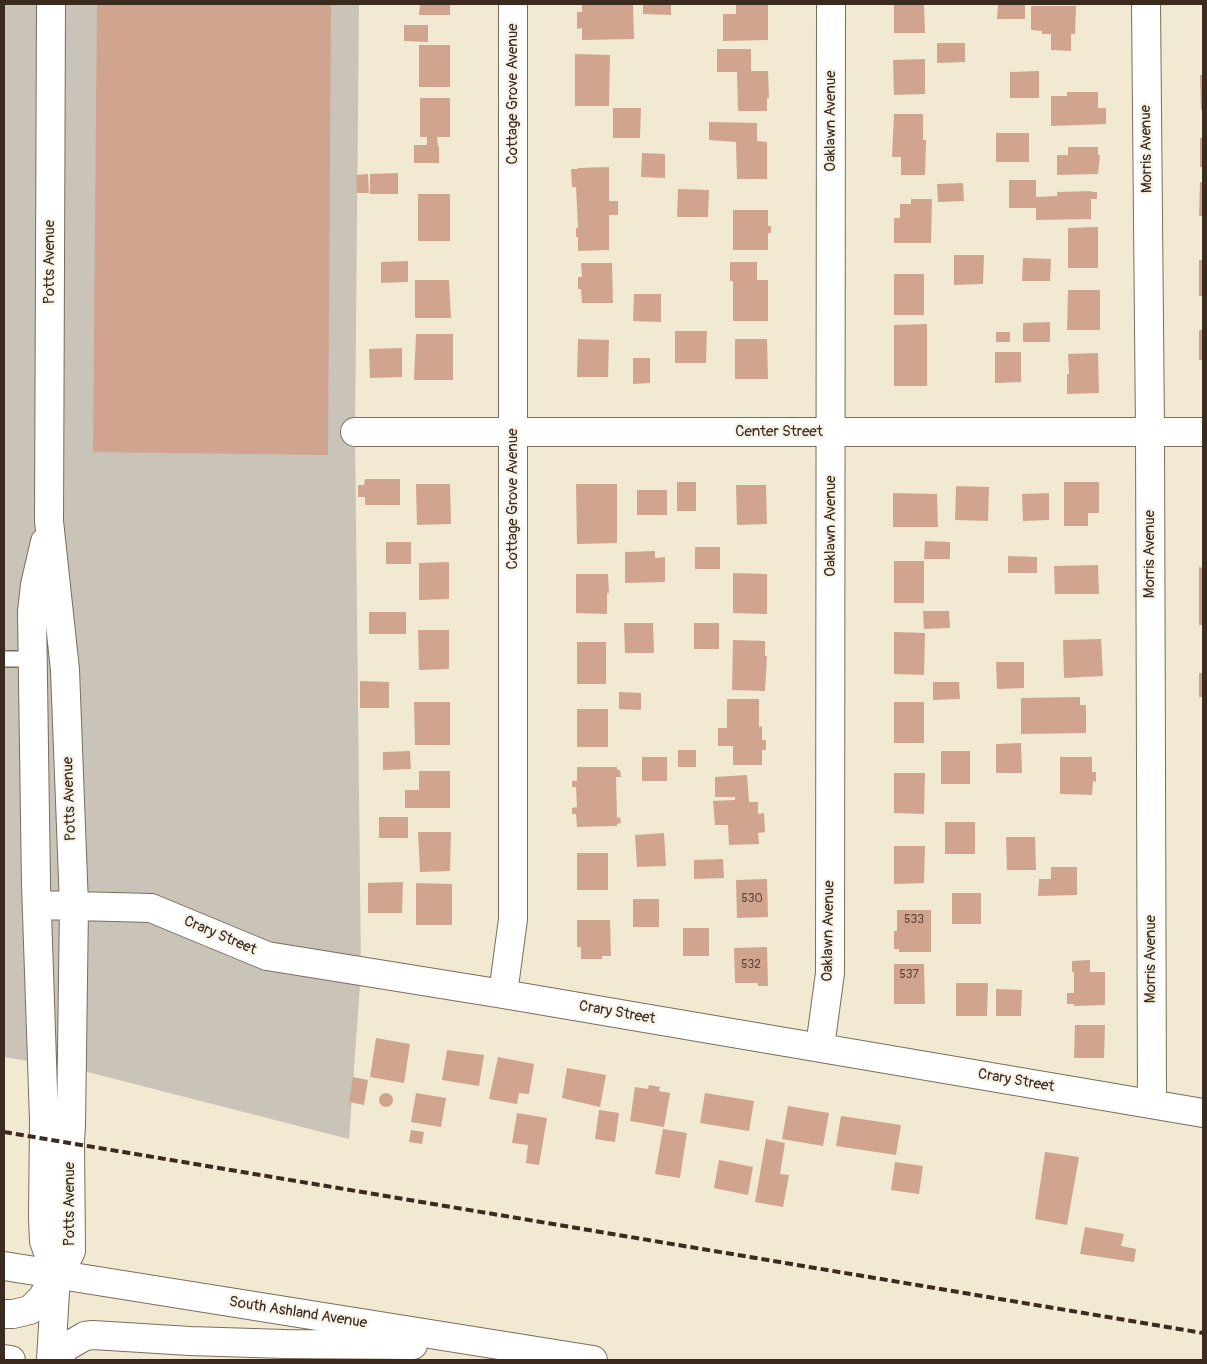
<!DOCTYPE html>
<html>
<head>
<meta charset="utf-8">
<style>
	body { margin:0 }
	#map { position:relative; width:1207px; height:1364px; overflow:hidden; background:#f2e9d3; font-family:Pangolin,sans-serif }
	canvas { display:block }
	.frame { position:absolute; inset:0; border:5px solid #3b2a1e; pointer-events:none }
</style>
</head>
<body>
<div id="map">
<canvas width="1207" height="1364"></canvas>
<div class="frame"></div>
</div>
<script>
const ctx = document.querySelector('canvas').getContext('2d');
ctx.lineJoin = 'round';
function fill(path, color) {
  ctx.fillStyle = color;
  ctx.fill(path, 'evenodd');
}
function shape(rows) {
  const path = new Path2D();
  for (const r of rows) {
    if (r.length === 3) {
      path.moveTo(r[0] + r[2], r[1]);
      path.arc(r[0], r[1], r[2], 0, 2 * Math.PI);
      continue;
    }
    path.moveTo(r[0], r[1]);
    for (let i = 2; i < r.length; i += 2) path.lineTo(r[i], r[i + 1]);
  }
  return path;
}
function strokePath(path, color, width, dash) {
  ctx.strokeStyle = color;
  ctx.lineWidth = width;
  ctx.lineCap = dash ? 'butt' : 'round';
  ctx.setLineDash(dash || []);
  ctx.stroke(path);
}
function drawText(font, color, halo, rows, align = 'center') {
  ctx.font = font + ' Pangolin,sans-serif';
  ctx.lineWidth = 4.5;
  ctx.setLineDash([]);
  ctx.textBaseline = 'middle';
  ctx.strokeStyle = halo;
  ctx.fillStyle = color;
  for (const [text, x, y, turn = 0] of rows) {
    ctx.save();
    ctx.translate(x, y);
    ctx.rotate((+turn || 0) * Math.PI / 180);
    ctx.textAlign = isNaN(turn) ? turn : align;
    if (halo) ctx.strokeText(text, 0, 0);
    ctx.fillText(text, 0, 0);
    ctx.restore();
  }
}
fill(shape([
	[4,4,359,4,355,432,361,971,349,1139,72,1068,4,1057]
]), '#cac3b8');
fill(shape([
	[97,4,331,4,328,455,93,452],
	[420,4,450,4,450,15,419,15],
	[582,4,633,4,634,39,582,40,582,28,577,29,577,12,582,12],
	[643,4,671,4,671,15,643,14],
	[736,4,768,4,768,40,723,41,723,14,736,14],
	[894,4,924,4,925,33,894,33],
	[998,4,1025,4,1025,19,997,19],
	[1031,6,1076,6,1075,34,1071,34,1071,51,1051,50,1051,34,1042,34,1042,31,1031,30],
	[404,25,428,25,428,42,404,41],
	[937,43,965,43,965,62,937,63],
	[419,45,450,45,450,87,419,87],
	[717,49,751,49,751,71,768,71,769,98,767,98,767,111,738,111,737,72,717,72],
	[575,54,610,55,609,106,575,106],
	[925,59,925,94,894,95,893,60],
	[1039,71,1039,98,1010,98,1010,72],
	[1200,75,1203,75,1203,110,1201,110],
	[1067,92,1098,92,1098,108,1106,108,1106,124,1051,126,1051,96,1067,96],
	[420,98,450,98,450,137,437,137,438,146,439,146,439,163,414,163,414,145,427,145,427,137,420,137],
	[613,108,641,108,640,138,613,138],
	[894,114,923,114,923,140,926,140,925,175,901,175,901,157,892,157],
	[709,122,757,123,757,141,767,142,767,179,737,179,736,142,709,140],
	[996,133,1029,133,1029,162,996,162],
	[1200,138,1203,138,1203,167,1200,167],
	[1068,147,1098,147,1098,155,1100,155,1098,174,1057,175,1057,155,1068,155],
	[642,153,665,154,665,178,641,177],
	[609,167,609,201,618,201,618,215,609,215,609,250,578,251,578,237,576,237,576,228,578,228,576,187,572,187,571,169,578,169,578,168],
	[398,173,398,194,370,194,370,174],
	[368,174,369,193,357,193,356,175],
	[1009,180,1036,180,1036,197,1057,196,1057,192,1092,191,1091,192,1097,192,1097,199,1091,199,1091,219,1036,220,1036,208,1009,208],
	[1200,182,1203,182,1203,216,1199,216],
	[963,183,964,201,938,202,937,184],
	[678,189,709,190,708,217,677,217],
	[418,194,450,194,450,241,418,241],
	[911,199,932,199,931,243,894,243,894,218,900,218,900,204,911,204],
	[733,210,768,210,768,226,771,226,771,233,768,233,768,250,733,250],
	[1098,227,1098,268,1068,268,1068,228],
	[954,255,984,255,983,284,954,285],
	[1023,258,1051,259,1050,281,1022,281],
	[1199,260,1203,260,1203,296,1199,296],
	[408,261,408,282,381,283,381,262],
	[730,262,757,262,757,280,768,280,768,321,733,321,733,281,730,281],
	[581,263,612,263,613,303,582,303,581,289,578,289,578,277,582,277],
	[894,274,924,274,924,315,894,315],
	[415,280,449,280,451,318,415,318],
	[1068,290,1100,290,1100,330,1067,330],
	[634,294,661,294,661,322,633,321],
	[1050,322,1050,342,1023,342,1023,323],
	[927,324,927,386,894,386,894,325],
	[1199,330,1203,330,1203,360,1199,360],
	[675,331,707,331,706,363,675,363],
	[996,332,1010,332,1010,342,996,342],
	[416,334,453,334,453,380,414,380],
	[578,339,609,340,608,377,577,377],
	[735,339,767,339,768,379,735,379],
	[402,348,402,377,370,378,369,349],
	[995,352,1021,352,1021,382,995,383],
	[1098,353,1099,393,1067,394,1067,374,1069,374,1068,354],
	[633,358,650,358,650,383,633,384],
	[365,479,400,479,400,505,365,505,365,497,358,497,358,485,364,485],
	[677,482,696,482,696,511,677,511],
	[1064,482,1099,482,1099,513,1088,513,1088,526,1064,526],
	[416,484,450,484,451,524,417,525],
	[576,484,617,484,617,543,577,544],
	[736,485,766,485,767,524,737,525],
	[956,486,989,487,988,521,955,520],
	[637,490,667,490,667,515,637,515],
	[893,493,937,494,938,527,893,527],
	[1049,493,1049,520,1023,521,1022,494],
	[925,541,950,542,950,559,924,559],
	[386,542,411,542,411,564,386,564],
	[695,547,720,547,720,569,695,569],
	[655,551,655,558,665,557,665,582,625,583,625,552],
	[1008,556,1037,557,1037,573,1008,573],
	[894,561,924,561,924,603,894,603],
	[449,562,449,599,419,600,419,563],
	[1098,565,1099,594,1055,594,1054,566],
	[1199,567,1203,568,1203,625,1199,625],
	[733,573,767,574,767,614,733,613],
	[576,574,608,574,609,593,607,593,607,614,576,613],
	[923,611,949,611,950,628,924,629],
	[369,612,406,612,406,634,369,634],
	[624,623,653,623,654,653,625,653],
	[694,623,719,623,719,649,694,649],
	[418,630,449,630,449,669,419,670],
	[894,632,925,633,924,675,894,674],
	[1101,639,1103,676,1064,678,1063,640],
	[733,640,765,641,765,656,767,656,765,691,732,690],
	[577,642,606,642,606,684,577,684],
	[996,662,1024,662,1024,688,997,689],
	[1199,673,1203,673,1203,697,1199,697],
	[360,681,389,682,389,708,360,708],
	[933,682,959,682,960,699,933,700],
	[619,692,641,693,641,710,619,709],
	[1080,697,1080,705,1086,705,1086,733,1021,734,1021,698],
	[727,699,759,699,759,727,762,726,762,740,766,740,766,750,762,750,762,765,733,765,733,746,718,746,718,728,727,728],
	[414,702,450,702,450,745,415,745],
	[894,702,924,702,924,743,894,743],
	[577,709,608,709,608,747,577,747],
	[1021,743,1022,773,996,773,996,744],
	[678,750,696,750,696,767,678,767],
	[410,751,411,769,383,770,383,752],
	[941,751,970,751,970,784,941,784],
	[642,757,667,757,667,781,642,781],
	[1060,757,1092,757,1092,772,1096,772,1096,782,1093,781,1092,795,1060,794],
	[577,767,617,767,617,770,620,770,621,777,616,777,617,818,620,817,621,823,617,824,617,826,577,827,576,814,572,814,572,808,577,807,576,787,572,787,572,781,577,781],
	[419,771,450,771,450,808,405,808,405,790,419,790],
	[894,773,925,773,924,814,894,813],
	[747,775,749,802,758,802,758,814,764,813,765,832,758,833,759,844,729,845,728,825,715,825,713,801,735,800,735,797,715,797,715,777],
	[379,817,408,817,408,838,379,838],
	[945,822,975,822,975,854,945,854],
	[418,832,451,832,450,871,420,872],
	[664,833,666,866,637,867,635,835],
	[1006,837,1035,837,1036,870,1007,870],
	[894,846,925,846,924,883,894,884],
	[577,853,608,853,608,890,577,890],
	[723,859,724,878,694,879,694,860],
	[1051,867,1077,867,1077,895,1038,896,1039,879,1051,879],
	[767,879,768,917,737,918,736,880],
	[403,882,402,913,368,913,368,883],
	[416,883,452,884,452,925,416,925],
	[952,893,981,893,981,924,952,924],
	[633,899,659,899,659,927,633,927],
	[897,910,931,910,931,952,899,952,899,949,894,949,894,931,897,931],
	[577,920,610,920,611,956,602,956,602,959,581,959,581,947,577,947],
	[683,928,709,928,709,956,683,956],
	[767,947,768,986,758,986,758,983,735,983,734,948],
	[1090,960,1090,972,1105,972,1105,1005,1074,1006,1074,1004,1067,1004,1067,993,1074,993,1074,972,1072,972,1072,961],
	[894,964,924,964,925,1004,894,1004],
	[956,983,988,983,987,1016,956,1016],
	[996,989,1022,990,1021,1016,996,1016],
	[1075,1025,1105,1025,1104,1058,1074,1058],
	[376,1038,410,1044,404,1083,370,1077],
	[447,1050,484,1055,479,1086,442,1080],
	[498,1057,534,1064,529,1094,519,1093,517,1104,489,1099],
	[567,1068,606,1075,600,1107,562,1098],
	[353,1077,368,1080,364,1105,349,1102],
	[649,1085,660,1087,659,1091,670,1093,664,1127,630,1121,635,1087,648,1089],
	[386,1100,7],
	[416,1093,446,1098,441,1127,411,1122],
	[705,1093,754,1101,749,1131,700,1123],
	[788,1106,829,1113,823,1146,782,1139],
	[599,1110,619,1113,615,1142,595,1139],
	[517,1113,547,1118,539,1165,526,1163,528,1145,512,1143],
	[841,1116,901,1125,896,1155,836,1146],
	[663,1129,687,1133,680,1178,655,1174],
	[411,1130,424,1132,422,1144,409,1142],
	[766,1139,785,1143,780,1174,789,1175,783,1207,755,1202],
	[1045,1152,1079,1157,1067,1225,1035,1219],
	[719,1160,753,1167,748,1195,714,1188],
	[895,1162,923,1166,919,1194,891,1190],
	[1085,1227,1124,1234,1121,1246,1136,1249,1134,1262,1080,1254]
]), '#d1a48f');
const lane = shape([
	[4,659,33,659]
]);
const street = shape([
	[51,4,49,521,65,670,74,906,71,1125,70,1142,71,1251,66,1261,56,1275],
	[1146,4,1150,432,1152,1104],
	[355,432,1203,432],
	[45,542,35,585,32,612,36,884,44,1120,43,1218,44,1241,56,1275,51,1360],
	[37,905,151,908,267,956,503,994,1203,1113],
	[503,994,513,919,513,4],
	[820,1047,830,973,831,4]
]);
const secondary = shape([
	[4,1266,593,1360],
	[4,1314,13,1314,30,1310,42,1298,56,1275],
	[4,1359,11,1360],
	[56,1360,66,1347,85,1336,93,1335,190,1341,285,1344,413,1345]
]);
strokePath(lane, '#7b6d5d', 18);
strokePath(street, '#7b6d5d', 30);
strokePath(secondary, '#7b6d5d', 30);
strokePath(lane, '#fff', 15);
strokePath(street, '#fff', 28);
strokePath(secondary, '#fff', 28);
strokePath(shape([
	[4,1132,1203,1333]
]), '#3b2a1e', 4, [8, 4]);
drawText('12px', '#60483a', null, [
	["530",752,899],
	["533",914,920],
	["532",751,965],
	["537",909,975]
]);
drawText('15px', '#3b2a1e', '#f7f3e8', [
	["Cottage Grove Avenue",513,94,-90],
	["Oaklawn Avenue",831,121,-90],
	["Morris Avenue",1147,149,-91],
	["Potts Avenue",50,262,-90],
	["Center Street",779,432],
	["Cottage Grove Avenue",513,499,-90],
	["Oaklawn Avenue",831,526,-90],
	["Morris Avenue",1150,554,-90],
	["Potts Avenue",70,799,-92],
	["Oaklawn Avenue",829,931,-89],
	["Crary Street",220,936,23],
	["Morris Avenue",1151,959,-90],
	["Crary Street",617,1013,10],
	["Crary Street",1016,1081,10],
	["Potts Avenue",70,1204,-90],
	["South Ashland Avenue",298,1313,9]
]);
</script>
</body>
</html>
